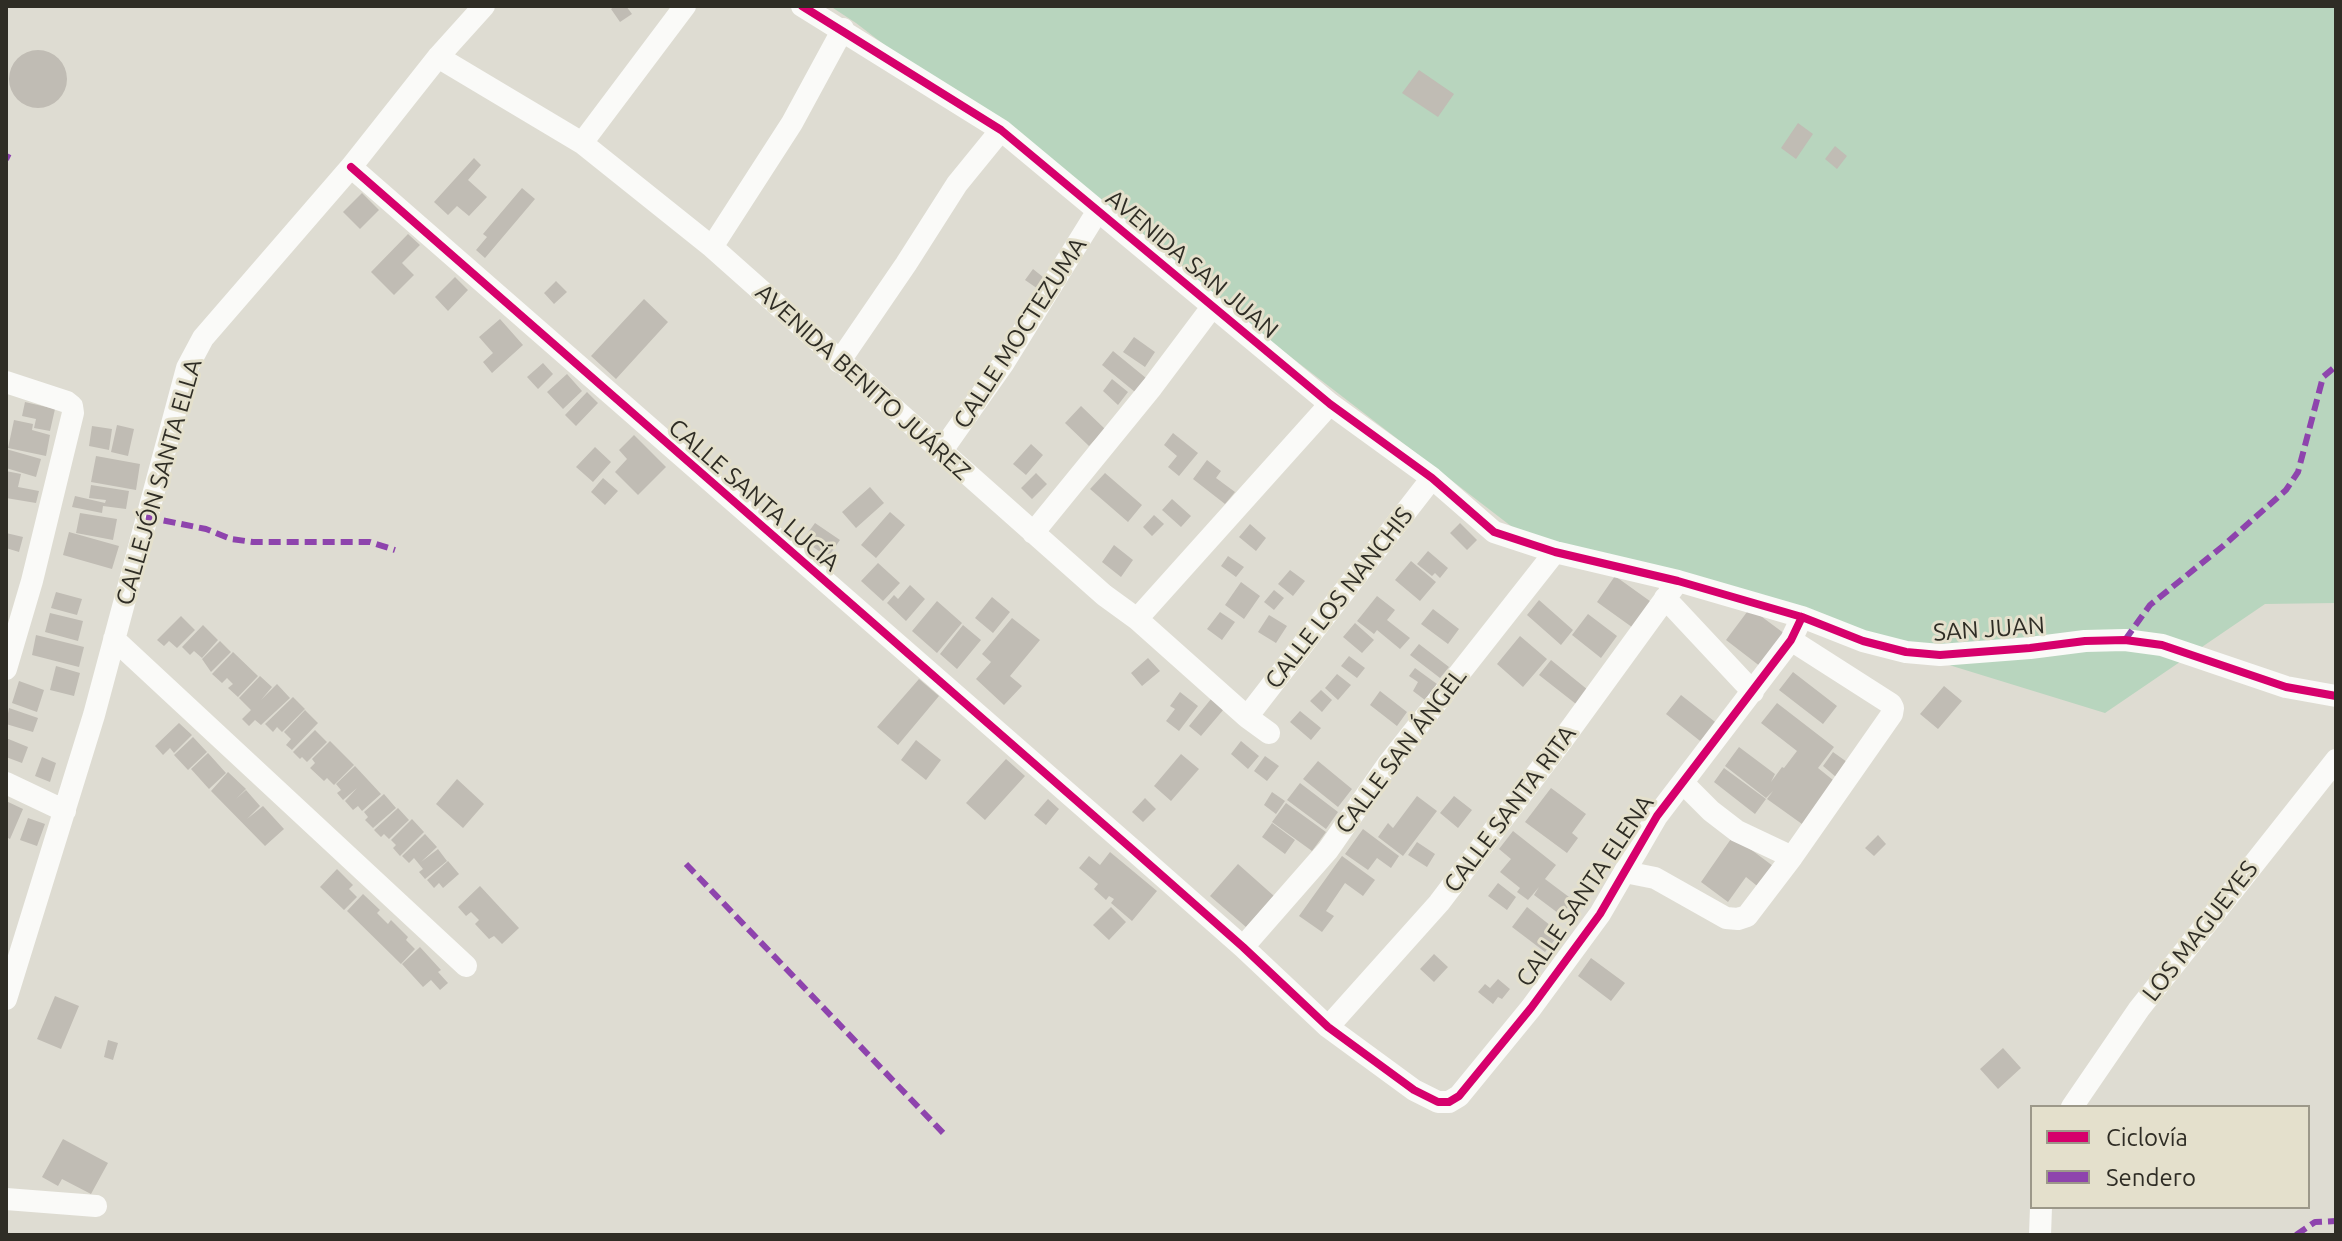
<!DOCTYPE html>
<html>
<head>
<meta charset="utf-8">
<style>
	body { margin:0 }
	#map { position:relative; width:2342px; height:1241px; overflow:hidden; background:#dedcd2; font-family:Ubuntu,sans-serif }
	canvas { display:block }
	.frame { position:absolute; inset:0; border:8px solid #2f2d25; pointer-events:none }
	.legend { position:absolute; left:2030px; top:1105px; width:280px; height:104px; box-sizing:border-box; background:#e4e0cc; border:2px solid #9c9889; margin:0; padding:10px 14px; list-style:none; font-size:24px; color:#2f2d25 }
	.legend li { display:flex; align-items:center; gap:16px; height:40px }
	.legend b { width:40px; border:2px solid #9c9889 }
</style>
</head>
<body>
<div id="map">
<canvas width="2342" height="1241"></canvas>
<div class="frame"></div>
<ul class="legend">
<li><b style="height:10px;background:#d6006c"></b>Ciclovía</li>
<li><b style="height:10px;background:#8e44ad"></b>Sendero</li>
</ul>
</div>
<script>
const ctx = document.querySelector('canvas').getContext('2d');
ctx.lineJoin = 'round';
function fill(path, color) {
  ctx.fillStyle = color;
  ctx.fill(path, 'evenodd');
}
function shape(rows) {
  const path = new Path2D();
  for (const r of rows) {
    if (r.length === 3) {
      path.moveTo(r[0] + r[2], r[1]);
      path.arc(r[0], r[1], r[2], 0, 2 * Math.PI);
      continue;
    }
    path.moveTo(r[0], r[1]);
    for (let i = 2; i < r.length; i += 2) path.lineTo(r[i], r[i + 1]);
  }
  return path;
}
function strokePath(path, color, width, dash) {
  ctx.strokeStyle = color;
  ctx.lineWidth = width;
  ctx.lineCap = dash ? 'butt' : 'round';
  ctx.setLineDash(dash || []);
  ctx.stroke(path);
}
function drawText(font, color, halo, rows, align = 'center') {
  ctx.font = font + ' Ubuntu,sans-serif';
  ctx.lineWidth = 6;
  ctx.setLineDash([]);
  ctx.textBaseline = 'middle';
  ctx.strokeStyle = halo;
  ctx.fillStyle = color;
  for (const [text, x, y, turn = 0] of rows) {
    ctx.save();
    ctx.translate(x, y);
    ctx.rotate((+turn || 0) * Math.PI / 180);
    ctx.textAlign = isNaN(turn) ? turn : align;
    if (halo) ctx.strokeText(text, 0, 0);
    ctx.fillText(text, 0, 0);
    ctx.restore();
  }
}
fill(shape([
	[830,6,2336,6,2336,603,2265,604,2105,713,1520,533,856,23]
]), '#b8d5be');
fill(shape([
	[615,6,626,6,632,14,620,22,611,9],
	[38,79,29],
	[1419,70,1454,94,1438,117,1402,93],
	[1798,123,1813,134,1796,159,1781,148],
	[1835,146,1847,156,1837,169,1825,159],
	[474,158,481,165,468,180,487,197,469,216,457,206,448,215,434,202],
	[522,188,535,199,485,258,476,250,487,237,483,234],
	[362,193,379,210,360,229,343,212],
	[408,234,420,245,402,263,414,275,394,295,371,272],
	[1033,269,1048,281,1041,291,1025,280],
	[455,277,468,290,448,311,435,297],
	[556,281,567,292,554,304,544,293],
	[644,299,668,322,616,379,591,356],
	[500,319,523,345,492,373,483,362,493,353,479,337],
	[1134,337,1155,352,1145,367,1123,352],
	[1113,351,1146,378,1135,392,1102,365],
	[543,363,553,374,538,389,527,377],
	[567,374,582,391,563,409,547,392],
	[1112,379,1128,392,1118,405,1103,391],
	[587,392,598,403,576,426,565,415],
	[25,402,55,409,50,431,34,428,36,419,22,416],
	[1081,406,1105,429,1089,446,1065,423],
	[14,420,33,424,32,430,50,435,46,456,8,448],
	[117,425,134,429,128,456,111,452],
	[92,426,112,429,109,450,89,446],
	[1173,433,1198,453,1179,476,1168,467,1177,456,1164,445],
	[634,435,666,467,638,495,615,472,627,459,619,450],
	[1031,444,1043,455,1026,475,1013,464],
	[595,447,611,462,593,482,576,467],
	[6,449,41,459,36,477,6,468],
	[96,456,140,464,136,490,91,482],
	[1207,460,1221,471,1216,478,1235,492,1225,504,1193,479],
	[6,471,21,474,18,487,39,491,36,503,6,498],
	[1036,473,1047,484,1032,499,1021,488],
	[1105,473,1142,505,1128,522,1090,489],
	[603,478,618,491,605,505,591,492],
	[91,485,129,491,126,509,103,506,102,513,72,507,75,496,105,503,106,500,89,498],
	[870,487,884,503,856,528,842,512],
	[1172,499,1191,516,1181,527,1162,510],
	[890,512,905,525,876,558,861,545],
	[80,513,117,519,113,540,76,533],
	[1154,515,1164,524,1152,536,1143,527],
	[815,523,840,540,828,557,813,547,818,541,807,534],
	[1460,523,1477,540,1467,550,1450,533],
	[1250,524,1266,538,1256,551,1239,537],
	[69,532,119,546,112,569,63,555],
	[6,533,23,537,19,552,6,548],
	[1114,545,1133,560,1121,577,1102,562],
	[1428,551,1448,568,1440,578,1435,573,1432,576,1417,564],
	[1228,556,1244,567,1236,577,1221,566],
	[1411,561,1436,582,1420,601,1395,580],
	[878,563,900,583,883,601,861,581],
	[1290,570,1305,581,1293,596,1278,584],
	[1615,576,1654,604,1636,630,1597,602],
	[1241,582,1260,596,1244,619,1225,605],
	[910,585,925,599,906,621,887,603,894,595,898,599],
	[1274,590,1284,598,1274,610,1264,602],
	[56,592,82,599,77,615,51,608],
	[1377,596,1395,610,1387,620,1410,638,1400,649,1377,630,1374,634,1357,621],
	[992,597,1010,612,993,633,975,618],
	[1539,600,1573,630,1561,645,1527,615],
	[937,601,962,623,937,653,912,631],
	[1750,608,1789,637,1765,670,1726,640],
	[1433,609,1459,629,1448,644,1421,624],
	[1220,612,1235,622,1222,640,1207,629],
	[50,613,83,621,78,641,45,632],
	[1588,614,1617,636,1601,658,1572,635],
	[1269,615,1287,626,1276,643,1258,632],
	[181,616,195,630,177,648,169,641,164,646,157,640],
	[1012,618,1040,640,1010,676,1022,686,1004,705,976,679,991,662,982,654],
	[1355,623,1374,640,1362,653,1343,637],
	[203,625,218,640,202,658,194,651,190,655,182,647],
	[963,625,981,640,957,669,940,654],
	[36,635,84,647,79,667,32,655],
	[1520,636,1547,659,1523,687,1497,664],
	[220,641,231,652,211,672,202,659],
	[1419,644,1449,667,1440,678,1410,655],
	[233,652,258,676,238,697,228,688,233,684,227,678,222,683,212,674],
	[1349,656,1365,668,1357,678,1341,666],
	[1148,658,1160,671,1142,686,1131,673],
	[1551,660,1588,690,1576,704,1539,675],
	[56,666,80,673,74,696,50,690],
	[1415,668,1437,684,1425,700,1413,691,1418,682,1409,676],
	[1793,672,1837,706,1823,724,1779,690],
	[1337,674,1351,685,1338,700,1325,688],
	[260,676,272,687,261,700,277,684,290,698,261,725,255,720,249,726,242,719,251,710,239,698],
	[919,679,939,696,898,745,877,727],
	[19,681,44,690,37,712,12,703],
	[1944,686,1962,701,1938,729,1920,714],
	[1321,690,1332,700,1322,712,1310,701],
	[1380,691,1407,712,1397,726,1370,705],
	[1180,692,1198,706,1179,731,1166,721,1175,709,1170,706],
	[1681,695,1719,725,1704,744,1666,714],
	[293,697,305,709,282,732,277,727,273,732,265,724],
	[1211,699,1224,709,1201,736,1189,726],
	[1777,703,1834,747,1818,768,1838,784,1802,824,1767,799,1773,791,1766,798,1725,766,1739,747,1775,774,1771,782,1782,767,1784,768,1797,751,1761,723],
	[9,708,38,718,33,732,6,724],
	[305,710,318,723,292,750,286,745,291,739,284,732],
	[1300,711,1321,728,1311,740,1290,722],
	[179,723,192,735,174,753,170,748,163,755,155,746],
	[315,730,327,742,307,762,302,757,300,759,293,752],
	[193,737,207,752,188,770,174,755],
	[6,738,28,747,22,763,6,757],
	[916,740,941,760,926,780,901,760],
	[330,741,354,765,334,785,327,778,324,781,310,768,315,763,312,759],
	[1241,741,1259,756,1248,769,1231,754],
	[1833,752,1847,762,1836,777,1823,766],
	[208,753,226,773,209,789,191,769],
	[1181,754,1199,769,1171,801,1154,786],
	[1265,756,1279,766,1267,781,1254,771],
	[42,757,56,763,50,782,35,776],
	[1006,759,1025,776,985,820,966,803],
	[1318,761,1352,789,1338,807,1303,779],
	[355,766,381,794,362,811,358,806,353,810,345,801,357,788,343,800,337,793,341,790,336,784],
	[1724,768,1766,799,1755,814,1714,782],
	[228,772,246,789,236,799,246,790,260,806,247,819,263,806,284,829,265,846,211,791],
	[457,779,484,804,463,828,436,804],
	[1300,783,1338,812,1326,829,1287,800],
	[1551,788,1586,814,1572,833,1578,838,1567,853,1525,822],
	[1272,792,1285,801,1276,814,1264,805],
	[384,794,396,808,373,828,365,820,368,817,364,812],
	[1417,796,1437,811,1403,856,1378,837,1388,823,1393,828],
	[1454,796,1472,810,1458,828,1440,813],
	[1145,798,1156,809,1143,822,1132,812],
	[1048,799,1059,809,1046,825,1034,815],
	[6,801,23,809,10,839,6,837],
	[1286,803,1326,832,1312,851,1272,822],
	[398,808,409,820,389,839,384,834,381,837,374,830],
	[28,818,45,824,37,846,20,840],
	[412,819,424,832,400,856,393,848,396,845,391,840],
	[1272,823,1295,840,1285,854,1262,837],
	[1363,829,1399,856,1391,868,1377,858,1368,870,1345,854],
	[1513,831,1556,865,1545,879,1573,900,1562,916,1534,895,1539,887,1528,900,1517,892,1520,888,1500,872,1511,859,1499,849],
	[425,834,437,847,421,862,438,849,447,861,425,879,419,872,423,869,414,858,409,863,402,856],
	[1878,835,1886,844,1874,856,1865,848],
	[1733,836,1777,869,1761,889,1746,877,1728,902,1701,882],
	[1417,842,1435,854,1427,867,1408,855],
	[1110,852,1157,891,1132,921,1111,903,1114,899,1109,896,1106,900,1094,889,1098,884,1079,868,1089,856,1100,865],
	[1342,856,1375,880,1363,896,1345,883,1326,911,1334,916,1322,932,1299,916],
	[448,861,459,874,443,888,439,883,434,888,427,880],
	[1238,864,1274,896,1246,927,1210,896],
	[337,869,353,885,349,889,357,897,344,910,320,887],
	[1498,883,1516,897,1507,910,1488,896],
	[480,886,519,928,502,944,494,936,489,939,475,924,479,920,471,912,466,916,458,907],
	[363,894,380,910,377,913,388,924,391,920,408,937,406,940,415,949,401,964,347,911],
	[1111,907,1126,922,1109,940,1093,925],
	[1527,907,1560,933,1545,952,1512,927],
	[420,947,441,970,438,972,448,983,440,990,431,980,423,987,402,964],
	[1434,954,1448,967,1434,982,1420,969],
	[1591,958,1625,983,1611,1001,1578,976],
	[1498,979,1510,989,1502,999,1498,997,1493,1004,1478,992,1485,984,1490,988],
	[55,996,79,1006,61,1049,37,1039],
	[108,1040,118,1043,113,1060,104,1057],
	[2003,1048,2021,1068,1998,1089,1980,1069],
	[63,1139,108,1163,91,1194,62,1179,58,1186,42,1177]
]), '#c0bcb4');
strokePath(shape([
	[802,6,1001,130,1330,404,1432,478,1494,532,1555,552,1678,581,1802,617,1863,641,1906,652,1940,655,2030,648,2085,641,2125,640,2162,645,2286,687,2336,696],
	[438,57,582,143,712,247,1104,595,1137,619,1247,717,1269,733],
	[582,143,685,6],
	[351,167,1133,850,1243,947,1328,1027,1414,1090,1438,1102,1449,1102,1459,1096,1531,1008,1600,914,1657,816,1791,640,1802,617],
	[712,247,792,123,843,29],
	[839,362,906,264,957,184,1001,130],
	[6,382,67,402,72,406,73,413,32,581,6,669],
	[941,452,1003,364,1097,212],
	[1033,533,1152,387,1212,307],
	[1665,598,1753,692],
	[1137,619,1330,404],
	[114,639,466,966],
	[1247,717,1432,478],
	[6,783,65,811],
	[1683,783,1711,811,1737,831,1792,857],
	[1625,872,1655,878,1726,918,1738,919,1747,916,1792,857,1892,714,1893,708,1891,704,1791,640],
	[1243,947,1328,850,1388,764,1555,552],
	[6,999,94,715,187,368,203,338,351,167,438,57,484,6],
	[1328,1027,1439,903,1561,742,1678,581],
	[2072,1107,2139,1009,2336,760],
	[6,1199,96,1206],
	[2040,1235,2041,1207]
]), '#fafaf8', 22);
strokePath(shape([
	[6,156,10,158],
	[146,517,206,529,231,539,253,542,370,542,395,550],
	[2125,640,2150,605,2223,546,2286,490,2298,472,2323,377,2336,366],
	[686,864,946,1136],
	[2296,1235,2315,1222,2336,1221]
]), '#8e44ad', 6, [12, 6]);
strokePath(shape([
	[802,6,1001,130,1330,404,1432,478,1494,532,1555,552,1678,581,1802,617,1863,641,1906,652,1940,655,2030,648,2085,641,2125,640,2162,645,2286,687,2336,696],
	[351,167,1133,850,1243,947,1328,1027,1414,1090,1438,1102,1449,1102,1459,1096,1531,1008,1600,914,1657,816,1791,640,1802,617]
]), '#d6006c', 8);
drawText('24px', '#2f2d25', '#e4e0cc', [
	["AVENIDA SAN JUAN",1192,264,40],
	["CALLE MOCTEZUMA",1020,333,-57],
	["AVENIDA BENITO JUÁREZ",863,382,42],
	["CALLEJÓN SANTA ELLA",159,482,-74],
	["CALLE SANTA LUCÍA",754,495,41],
	["CALLE LOS NANCHIS",1339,598,-52],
	["SAN JUAN",1989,629,-4],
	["CALLE SAN ÁNGEL",1401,751,-53],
	["CALLE SANTA RITA",1510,809,-53],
	["CALLE SANTA ELENA",1585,891,-56],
	["LOS MAGUEYES",2200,931,-52]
]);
</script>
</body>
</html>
